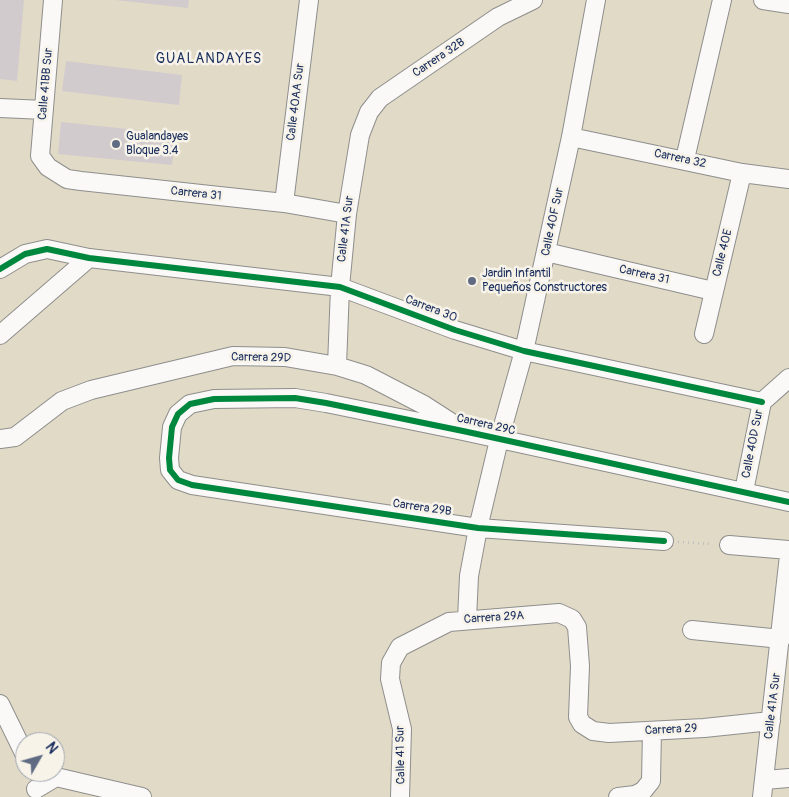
<!DOCTYPE html>
<html>
<head>
<meta charset="utf-8">
<style>
	body { margin:0 }
	#map { position:relative; width:789px; height:797px; overflow:hidden; background:#e1dac7; font-family:Pangolin,sans-serif }
	canvas { display:block }
	.north { position:absolute; left:15px; top:732px; width:50px; height:50px; box-sizing:border-box; background:#f7f3e8; border:1px solid #9fa5b1; border-radius:50%; rotate:52deg; font-size:14px; font-weight:700; line-height:20px; text-align:center; color:#1b2f5e }
	.north::after { content:''; display:block; margin:auto; width:18px; height:22px; background:#606b83; clip-path:polygon(50% 0,100% 100%,50% 72%,0 100%) }
</style>
</head>
<body>
<div id="map">
<canvas width="789" height="797"></canvas>
<div class="north">N</div>
</div>
<script>
const ctx = document.querySelector('canvas').getContext('2d');
ctx.lineJoin = 'round';
function fill(path, color) {
  ctx.fillStyle = color;
  ctx.fill(path, 'evenodd');
}
function shape(rows) {
  const path = new Path2D();
  for (const r of rows) {
    path.moveTo(r[0], r[1]);
    for (let i = 2; i < r.length; i += 2) path.lineTo(r[i], r[i + 1]);
  }
  return path;
}
function strokePath(path, color, width, dash) {
  ctx.strokeStyle = color;
  ctx.lineWidth = width;
  ctx.lineCap = dash ? 'butt' : 'round';
  ctx.setLineDash(dash || []);
  ctx.stroke(path);
}
function drawText(font, color, halo, rows, align = 'center') {
  ctx.font = font + ' Pangolin,sans-serif';
  ctx.lineWidth = 5;
  ctx.setLineDash([]);
  ctx.textBaseline = 'middle';
  ctx.strokeStyle = halo;
  ctx.fillStyle = color;
  for (const [text, x, y, turn = 0] of rows) {
    ctx.save();
    ctx.translate(x, y);
    ctx.rotate((+turn || 0) * Math.PI / 180);
    ctx.textAlign = isNaN(turn) ? turn : align;
    if (halo) ctx.strokeText(text, 0, 0);
    ctx.fillText(text, 0, 0);
    ctx.restore();
  }
}
fill(shape([
	[0,0,24,0,17,81,0,79],
	[115,0,189,0,188,8],
	[66,61,182,75,179,105,62,91],
	[61,122,175,134,172,165,58,154]
]), '#d2cbce');
const minor = shape([
	[53,0,40,156,48,167,67,179,81,181,284,203,347,214],
	[763,0,789,4],
	[0,108,44,110],
	[571,137,742,173,789,179],
	[685,159,722,0],
	[284,203,309,0],
	[546,252,713,291],
	[0,269,25,254,47,249,89,258,340,287,455,330,524,351,762,402],
	[704,334,742,173],
	[0,335,89,258],
	[337,366,340,287,347,214,360,135,369,112,380,98,498,17,533,0],
	[0,439,15,437,62,401,91,390,233,356,285,357,337,366,366,375,424,405,455,425],
	[744,491,762,402,789,378],
	[664,541,478,528,192,485,178,480,170,470,169,458,172,427,178,414,190,404,214,399,295,398,326,403,463,431,789,502],
	[729,545,789,550],
	[467,619,469,576,478,528,499,440,524,351,571,137,596,0],
	[692,630,781,639],
	[0,704,25,755],
	[46,772,56,777,142,797],
	[765,780,789,778],
	[36,789,56,777],
	[400,797,402,729,390,679,391,663,400,647,449,622,559,613,572,619,577,627,580,666,578,717,582,724,593,731,609,733,704,728,771,721],
	[618,797,635,795,643,791,651,781,652,731],
	[762,797,789,555]
]);
strokePath(minor, '#8e8e8c', 20);
strokePath(shape([
	[678,542,713,544]
]), '#bdbebf', 2.5, [1, 4]);
strokePath(minor, '#faf9f7', 18);
strokePath(shape([
	[0,269,25,254,47,249,89,258,340,287,455,330,524,351,762,402],
	[664,541,478,528,192,485,178,480,170,470,169,458,172,427,178,414,190,404,214,399,295,398,326,403,463,431,789,502]
]), '#00873e', 6);
for (const [x, y, r, color] of [
	[116,144,5,"#606b83"],
	[472,281,5,"#606b83"]
]) {
  const dot = new Path2D();
  dot.arc(x, y, r, 0, 2 * Math.PI);
  ctx.fillStyle = color;
  ctx.fill(dot);
  strokePath(dot, '#f7f3e8', 2);
}
drawText('12px', '#1b2f5e', '#f7f3e8', [
	["Carrera 32B",439,58,-34],
	["Calle 41BB Sur",46,84,-85],
	["Calle 40AA Sur",296,102,-83],
	["Carrera 32",680,159,12],
	["Carrera 31",196,194,6],
	["Calle 40F Sur",553,222,-78],
	["Calle 41A Sur",346,229,-83],
	["Calle 40E",723,253,-76],
	["Carrera 31",644,275,13],
	["Carrera 30",431,309,21],
	["Carrera 29D",261,358,1],
	["Carrera 29C",486,425,13],
	["Calle 40D Sur",753,444,-79],
	["Carrera 29B",422,508,8],
	["Carrera 29A",494,618,-4],
	["Calle 41A Sur",773,706,-83],
	["Carrera 29",671,730,-3],
	["Calle 41 Sur",401,755,-91]
]);
drawText('12px', '#1b2f5e', '#f7f3e8', [
	["Gualandayes",126,137],
	["Bloque 3.4",126,151],
	["Jardin Infantil",482,274],
	["Pequeños Constructores",482,288]
], 'left');
ctx.letterSpacing = '1px';
drawText('14px', '#1b2f5e', '#f7f3e8', [
	["GUALANDAYES",209,59]
]);
ctx.letterSpacing = '0px';
</script>
</body>
</html>
